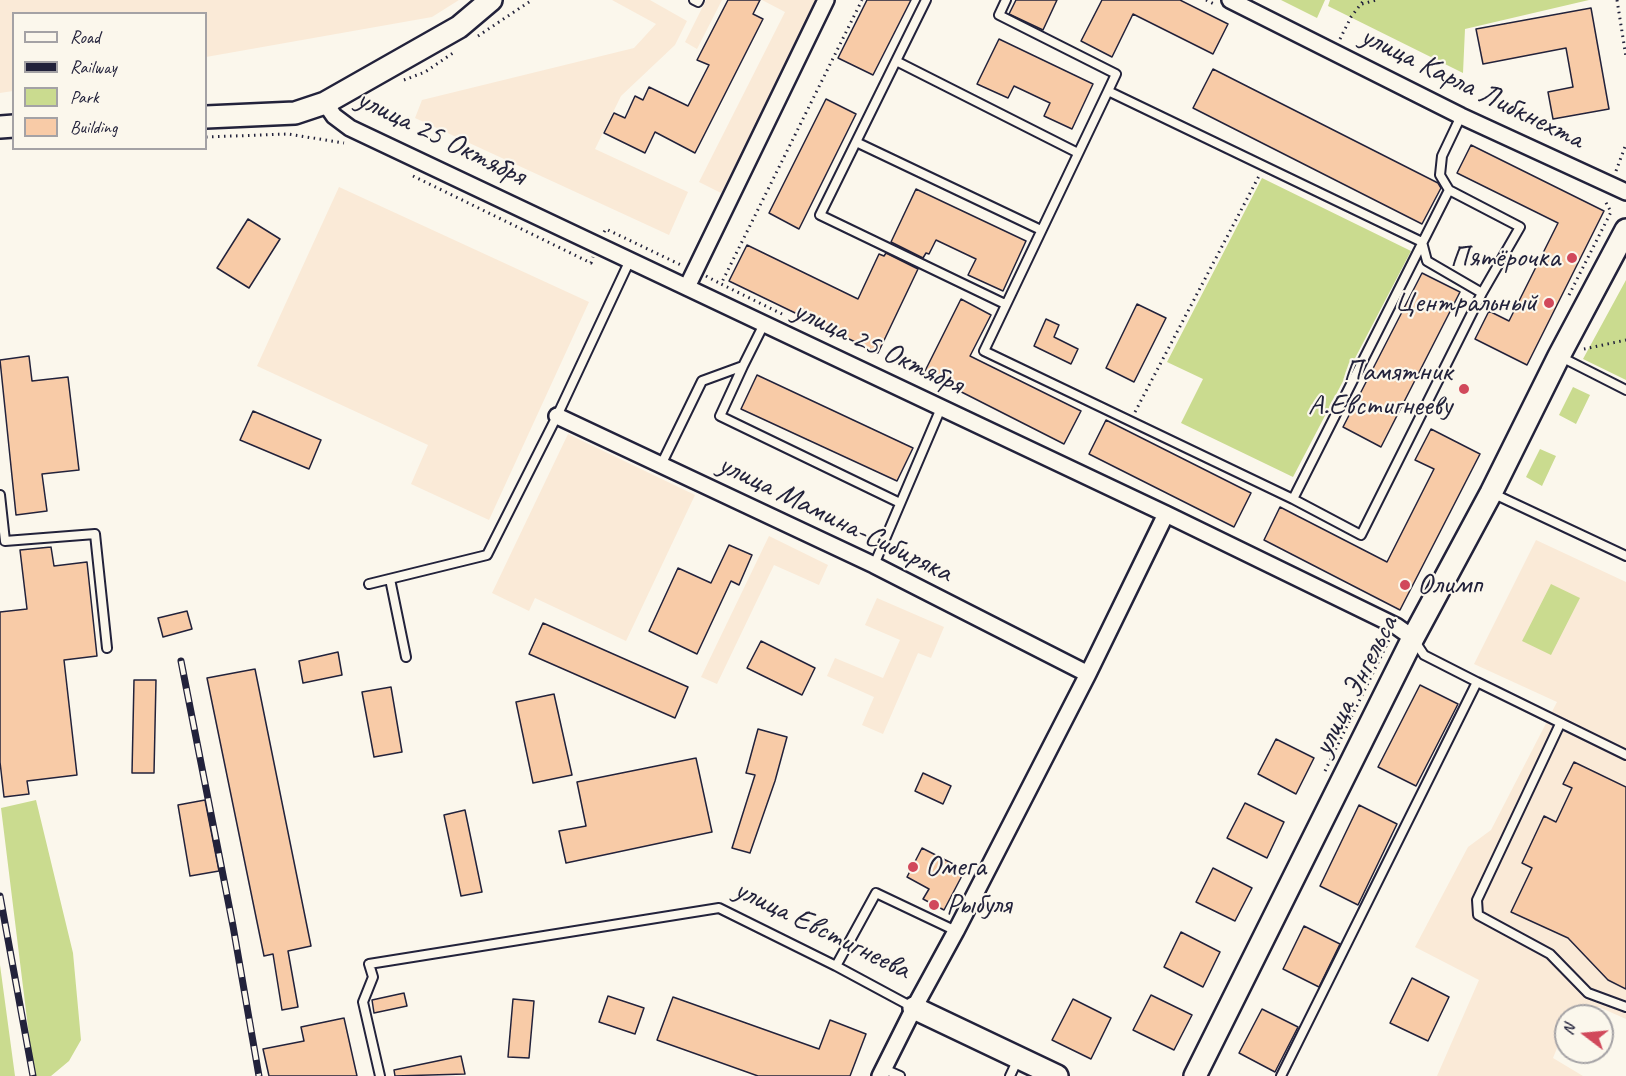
<!DOCTYPE html>
<html>
<head>
<meta charset="utf-8">
<style>
	body { margin:0 }
	#map { position:relative; width:1626px; height:1076px; overflow:hidden; background:#fbf7ec; font-family:Caveat,sans-serif }
	canvas { display:block }
	.legend { position:absolute; left:12px; top:12px; width:195px; height:138px; box-sizing:border-box; background:#fbf7ec; border:2px solid #a4a2a5; margin:0; padding:8px 10px; list-style:none; font-size:18px; color:#22223b }
	.legend li { display:flex; align-items:center; gap:12px; height:30px }
	.legend b { width:30px; border:2px solid #a4a2a5 }
	.north { position:absolute; left:1554px; top:1004px; width:60px; height:60px; box-sizing:border-box; background:#fbf7ec; border:2px solid #a4a2a5; border-radius:50%; rotate:286deg; font-size:16px; font-weight:700; line-height:24px; text-align:center; color:#22223b }
	.north::after { content:''; display:block; margin:auto; width:21px; height:27px; background:#d1495b; clip-path:polygon(50% 0,100% 100%,50% 72%,0 100%) }
</style>
</head>
<body>
<div id="map">
<canvas width="1626" height="1076"></canvas>
<ul class="legend">
<li><b style="height:8px;background:#fbf7ec"></b>Road</li>
<li><b style="height:8px;background:#22223b"></b>Railway</li>
<li><b style="height:16px;background:#cadb8f"></b>Park</li>
<li><b style="height:16px;background:#f8cba7"></b>Building</li>
</ul>
<div class="north">N</div>
</div>
<script>
const ctx = document.querySelector('canvas').getContext('2d');
ctx.lineJoin = 'round';
function fill(path, color) {
  ctx.fillStyle = color;
  ctx.fill(path, 'evenodd');
}
function shape(rows) {
  const path = new Path2D();
  for (const r of rows) {
    path.moveTo(r[0], r[1]);
    for (let i = 2; i < r.length; i += 2) path.lineTo(r[i], r[i + 1]);
  }
  return path;
}
function strokePath(path, color, width, dash) {
  ctx.strokeStyle = color;
  ctx.lineWidth = width;
  ctx.lineCap = dash ? 'butt' : 'round';
  ctx.setLineDash(dash || []);
  ctx.stroke(path);
}
function drawText(font, color, halo, rows, align = 'center') {
  ctx.font = font + ' Caveat,sans-serif';
  ctx.lineWidth = 4.5;
  ctx.setLineDash([]);
  ctx.textBaseline = 'middle';
  ctx.strokeStyle = halo;
  ctx.fillStyle = color;
  for (const [text, x, y, turn = 0] of rows) {
    ctx.save();
    ctx.translate(x, y);
    ctx.rotate((+turn || 0) * Math.PI / 180);
    ctx.textAlign = isNaN(turn) ? turn : align;
    if (halo) ctx.strokeText(text, 0, 0);
    ctx.fillText(text, 0, 0);
    ctx.restore();
  }
}
fill(shape([
	[0,0,459,0,432,17,206,57,206,14,14,14,13,91,0,93],
	[612,0,650,0,687,21,675,45,621,96,595,149,688,192,669,235,415,118,422,100,634,48,656,24],
	[706,0,722,0,697,49,685,42],
	[762,0,819,0,721,193,699,182,785,12],
	[339,187,589,302,489,520,411,484,428,445,257,366],
	[568,434,695,495,626,641,535,598,529,611,492,593],
	[769,536,828,565,819,585,774,565,717,684,701,677],
	[1536,540,1626,582,1626,1019,1599,1007,1566,1016,1566,1026,1553,1058,1583,1076,1437,1076,1479,980,1415,947,1468,847,1491,830,1557,702,1474,664],
	[877,598,944,627,931,658,918,653,883,734,862,725,874,697,827,676,835,658,883,678,900,640,865,625]
]), '#faead7');
fill(shape([
	[1281,0,1325,0,1317,18],
	[1330,0,1589,0,1465,29,1463,73,1328,6],
	[1262,178,1411,251,1293,477,1181,423,1203,379,1167,362],
	[1626,280,1626,380,1583,359],
	[1573,387,1590,395,1576,424,1559,415],
	[1540,449,1556,456,1542,486,1526,477],
	[1551,584,1580,598,1551,655,1522,641],
	[36,800,73,953,81,1040,69,1061,51,1076,34,1076,1,808],
	[0,965,15,1076,0,1076]
]), '#cadb8f');
const building = shape([
	[728,0,760,0,753,14,763,19,695,153,655,132,645,153,604,133,614,113,625,118,635,96,643,100,649,87,688,106,709,65,697,60,728,0],
	[867,0,911,0,873,75,838,58,867,0],
	[1016,0,1057,0,1043,30,1009,14,1016,0],
	[1102,0,1180,0,1228,24,1213,54,1133,14,1112,57,1081,41,1102,0],
	[1591,8,1609,109,1553,119,1548,92,1573,87,1566,48,1483,64,1476,29,1591,8],
	[999,39,1093,84,1072,129,1044,116,1050,103,1014,86,1008,98,977,84,999,39],
	[1213,69,1438,183,1441,188,1422,224,1193,108,1213,69],
	[826,99,856,114,799,229,769,213,826,99],
	[1471,145,1604,211,1527,365,1475,339,1489,311,1509,321,1558,223,1457,173,1471,145],
	[916,189,1026,241,1003,291,968,275,976,259,936,240,929,254,926,253,923,258,891,242,916,189],
	[248,219,280,239,249,288,217,268,248,219],
	[747,245,858,299,879,254,884,256,886,253,918,269,878,353,729,281,747,245],
	[1422,273,1460,292,1381,447,1343,427,1422,273],
	[961,299,991,315,970,356,1081,411,1064,444,924,373,961,299],
	[1137,304,1166,318,1134,382,1106,368,1137,304],
	[1046,319,1059,325,1054,337,1078,349,1071,364,1034,346,1046,319],
	[29,356,32,381,68,377,79,470,42,474,47,511,16,515,0,360,29,356],
	[757,375,913,448,897,481,741,409,757,375],
	[253,411,321,440,309,469,240,440,253,411],
	[1106,420,1251,493,1234,527,1089,454,1106,420],
	[1431,429,1480,454,1400,610,1264,540,1280,507,1387,562,1434,469,1415,460,1431,429],
	[729,545,752,555,739,585,731,581,697,654,649,631,678,568,711,583,729,545],
	[51,547,54,566,87,562,97,656,64,660,77,775,27,781,29,794,4,797,0,762,0,612,27,609,20,550,51,547],
	[187,611,192,629,163,637,158,618,187,611],
	[543,623,688,687,675,718,529,654,543,623],
	[761,641,815,668,802,695,747,668,761,641],
	[338,652,342,675,303,683,299,661,338,652],
	[255,669,311,946,288,951,298,1007,282,1010,273,954,264,956,207,678,255,669],
	[134,680,156,680,154,773,132,773,134,680],
	[1420,685,1458,704,1416,786,1378,767,1420,685],
	[391,687,402,752,374,757,362,692,391,687],
	[554,694,572,775,533,783,516,702,554,694],
	[758,729,787,737,775,781,750,853,732,848,755,775,746,773,758,729],
	[1276,739,1314,758,1296,794,1258,774,1276,739],
	[696,758,712,832,566,863,559,831,586,826,577,782,696,758],
	[1574,762,1626,787,1626,989,1608,980,1568,938,1511,912,1532,868,1522,863,1544,816,1556,822,1572,788,1563,784,1574,762],
	[923,773,951,786,943,804,915,791,923,773],
	[205,800,219,871,190,876,178,805,205,800],
	[1245,803,1284,822,1267,858,1227,838,1245,803],
	[1359,805,1397,824,1358,905,1320,886,1359,805],
	[465,810,482,892,461,896,444,815,465,810],
	[922,848,965,870,944,910,923,899,929,889,907,877,922,848],
	[1213,868,1252,888,1235,921,1196,902,1213,868],
	[1304,926,1340,944,1319,987,1283,969,1304,926],
	[1181,932,1220,952,1203,987,1164,967,1181,932],
	[1412,978,1449,997,1428,1041,1390,1023,1412,978],
	[404,993,407,1006,374,1013,372,1000,404,993],
	[1151,995,1192,1015,1174,1050,1133,1030,1151,995],
	[608,996,644,1008,635,1034,599,1022,608,996],
	[673,997,819,1049,830,1020,866,1034,850,1076,758,1076,657,1040,673,997],
	[513,999,534,1001,529,1058,508,1057,513,999],
	[1073,999,1111,1018,1091,1059,1052,1040,1073,999],
	[1262,1009,1298,1027,1275,1072,1239,1053,1262,1009],
	[344,1018,357,1076,269,1076,263,1049,304,1041,301,1027,344,1018],
	[461,1056,465,1074,395,1076,394,1070,461,1056]
]);
fill(building, '#f8cba7');
strokePath(building, '#22223b', 1.5);
const lane = shape([
	[694,0,698,2,699,0],
	[926,0,820,215,1005,304],
	[1006,0,999,15,1116,74,1108,91],
	[896,61,1078,153],
	[856,142,1041,230],
	[1449,190,1520,227,1482,293,1361,535,1293,499,984,351,1108,91,1422,242,1427,261,1482,293],
	[1561,357,1626,390],
	[743,366,720,416,900,503],
	[661,465,702,381,743,366,764,324],
	[1492,493,1626,556],
	[0,495,5,541,95,534,107,648],
	[1293,499,1449,190,1440,175,1442,156,1461,116],
	[874,565,941,408],
	[390,579,406,657],
	[369,584,487,555,557,416,630,260],
	[1477,682,1626,755],
	[1560,724,1477,900,1478,915,1550,954,1588,993,1626,1007],
	[836,966,876,893,956,931],
	[884,1069,900,1076],
	[380,1076,363,1002,373,977,369,964,719,908,836,966,914,1008],
	[1010,1076,1018,1059],
	[1281,1076,1477,682,1424,655,1414,640]
]);
const street = shape([
	[1230,0,1461,116,1626,192],
	[325,103,334,116,350,128,1166,514,1396,626,1413,638],
	[687,287,826,0],
	[557,416,874,565,1088,674],
	[880,1076,914,1008,956,931,1088,674,1166,514]
]);
const secondary = shape([
	[206,117,295,113,325,103,459,27,491,0],
	[0,127,14,126],
	[914,1008,1057,1076],
	[1195,1076,1413,638,1491,493,1559,356,1626,230]
]);
strokePath(lane, '#22223b', 12);
strokePath(street, '#22223b', 20);
strokePath(secondary, '#22223b', 26);
strokePath(shape([
	[1206,0,1216,5],
	[1617,0,1626,57],
	[1362,4,1376,0],
	[478,36,532,0],
	[1340,39,1351,17,1364,0],
	[404,80,425,72,453,53],
	[206,137,288,134,344,143],
	[1616,171,1626,144],
	[413,176,591,263,593,257],
	[604,232,606,229,681,265],
	[706,276,721,284],
	[1569,295,1611,212,1604,199],
	[782,314,721,284,862,0],
	[1584,349,1626,340],
	[1135,412,1259,176],
	[1325,771,1389,640]
]), '#22223b', 3, [1.5, 4.5]);
strokePath(lane, '#fbf7ec', 8);
strokePath(street, '#fbf7ec', 15);
strokePath(secondary, '#fbf7ec', 21);
const rail = shape([
	[181,661,233,926,259,1076],
	[0,896,33,1076]
]);
strokePath(rail, '#22223b', 7);
strokePath(rail, '#fbf7ec', 4.5, [14]);
for (const [x, y, r, color] of [
	[1572,258,6,"#d1495b"],
	[1549,303,6,"#d1495b"],
	[1464,389,6,"#d1495b"],
	[1405,585,6,"#d1495b"],
	[913,867,6,"#d1495b"],
	[934,905,6,"#d1495b"]
]) {
  const dot = new Path2D();
  dot.arc(x, y, r, 0, 2 * Math.PI);
  ctx.fillStyle = color;
  ctx.fill(dot);
  strokePath(dot, '#fbf7ec', 2);
}
drawText('30px', '#22223b', '#fbf7ec', [
	["улица Карла Либкнехта",1472,88,26],
	["улица 25 Октября",441,138,26],
	["улица 25 Октября",878,348,25],
	["улица Мамина-Сибиряка",835,519,26],
	["улица Энгельса",1356,686,-63],
	["улица Евстигнеева",822,930,26]
]);
drawText('30px', '#22223b', '#fbf7ec', [
	["Пятёрочка",1560,258],
	["Центральный",1537,303],
	["Памятник",1452,372],
	["А.Евстигнееву",1452,406],
	["Олимп",1417,585,"left"],
	["Омега",925,867,"left"],
	["Рыбуля",946,905,"left"]
], 'right');
</script>
</body>
</html>
